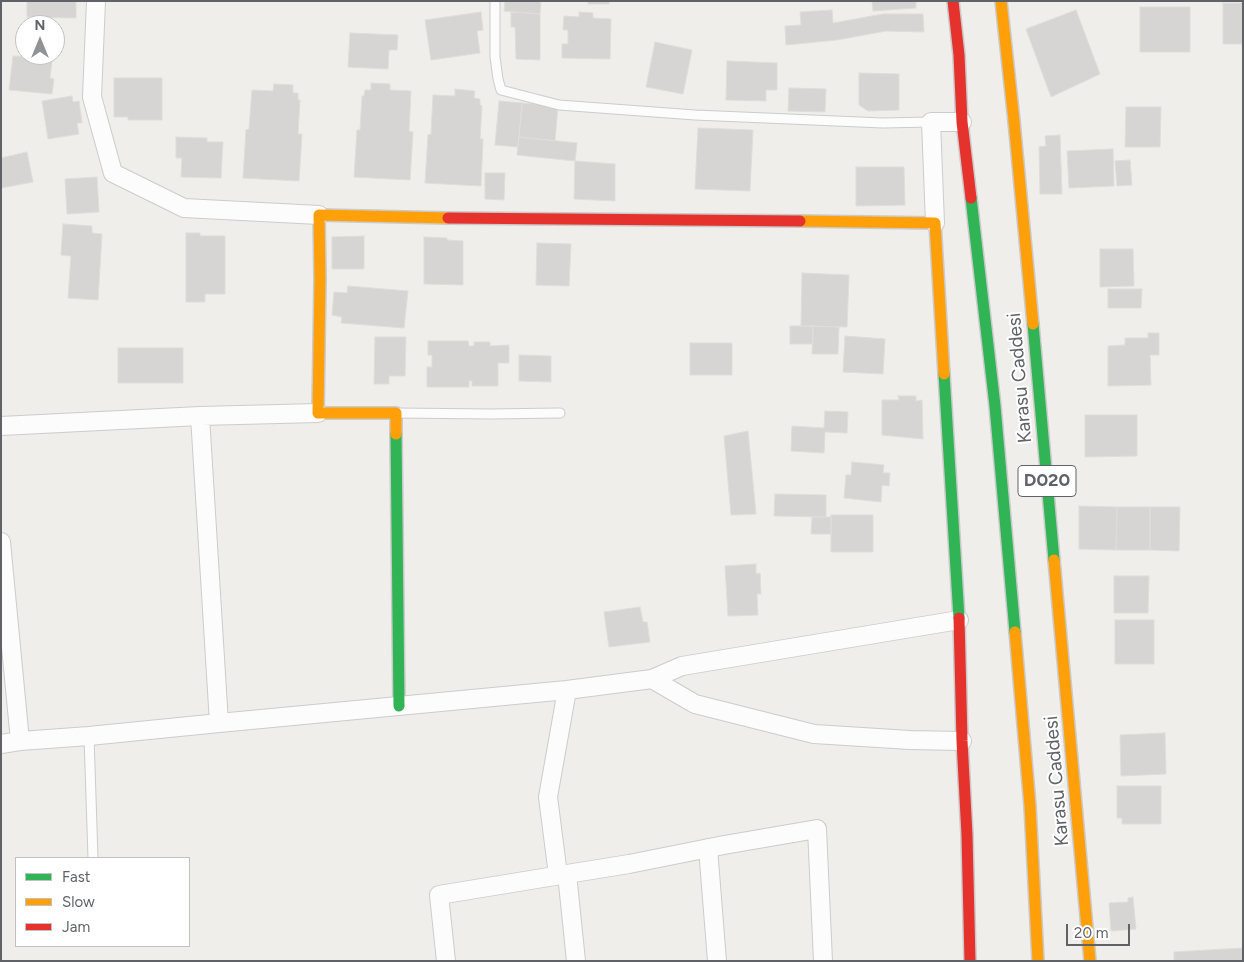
<!DOCTYPE html>
<html>
<head>
<meta charset="utf-8">
<style>
	body { margin:0 }
	#map { position:relative; width:1244px; height:962px; overflow:hidden; background:#efeeea; font-family:Figtree,sans-serif }
	canvas { display:block }
	.frame { position:absolute; inset:0; border:2px solid #5f6368; pointer-events:none }
	.legend { position:absolute; left:15px; top:857px; width:175px; height:90px; box-sizing:border-box; background:#fff; border:1px solid #bfc1c3; margin:0; padding:6px 9px; list-style:none; font-size:15px; color:#5f6368 }
	.legend li { display:flex; align-items:center; gap:10px; height:25px }
	.legend b { width:25px; border:1px solid #bfc1c3 }
	.north { position:absolute; left:15px; top:15px; width:50px; height:50px; box-sizing:border-box; background:#fff; border:1px solid #bfc1c3; border-radius:50%; rotate:0deg; font-size:14px; font-weight:700; line-height:20px; text-align:center; color:#5f6368 }
	.north::after { content:''; display:block; margin:auto; width:18px; height:22px; background:#919496; clip-path:polygon(50% 0,100% 100%,50% 72%,0 100%) }
	.scale { position:absolute; left:1066px; top:924px; width:64px; height:22px; box-sizing:border-box; border:2px solid #5f6368; border-top:0; padding-left:6px; font-size:15px; line-height:18px; white-space:nowrap; color:#5f6368; -webkit-text-stroke:4px #fff; paint-order:stroke }
</style>
</head>
<body>
<div id="map">
<canvas width="1244" height="962"></canvas>
<div class="frame"></div>
<ul class="legend">
<li><b style="height:6px;background:#30b455"></b>Fast</li>
<li><b style="height:6px;background:#ff9f0a"></b>Slow</li>
<li><b style="height:6px;background:#e5322d"></b>Jam</li>
</ul>
<div class="north">N</div>
<div class="scale">20 m</div>
</div>
<script>
const ctx = document.querySelector('canvas').getContext('2d');
ctx.lineJoin = 'round';
function fill(path, color) {
  ctx.fillStyle = color;
  ctx.fill(path, 'evenodd');
}
function shape(rows) {
  const path = new Path2D();
  for (const r of rows) {
    path.moveTo(r[0], r[1]);
    for (let i = 2; i < r.length; i += 2) path.lineTo(r[i], r[i + 1]);
  }
  return path;
}
function strokePath(path, color, width, dash) {
  ctx.strokeStyle = color;
  ctx.lineWidth = width;
  ctx.lineCap = dash ? 'butt' : 'round';
  ctx.setLineDash(dash || []);
  ctx.stroke(path);
}
function drawText(font, color, halo, rows, align = 'center') {
  ctx.font = font + ' Figtree,sans-serif';
  ctx.lineWidth = 4;
  ctx.setLineDash([]);
  ctx.textBaseline = 'middle';
  ctx.strokeStyle = halo;
  ctx.fillStyle = color;
  for (const [text, x, y, turn = 0] of rows) {
    ctx.save();
    ctx.translate(x, y);
    ctx.rotate((+turn || 0) * Math.PI / 180);
    ctx.textAlign = isNaN(turn) ? turn : align;
    if (halo) ctx.strokeText(text, 0, 0);
    ctx.fillText(text, 0, 0);
    ctx.restore();
  }
}
const building = shape([
	[27,1,76,1,76,18,27,17,27,1],
	[505,1,541,1,540,14,504,11,505,1],
	[588,1,609,1,609,4,588,4,588,1],
	[872,1,916,1,916,8,873,11,872,1],
	[1223,3,1243,3,1243,44,1223,44,1223,3],
	[1140,7,1190,7,1190,52,1140,52,1140,7],
	[832,10,833,23,883,14,923,14,924,32,886,31,837,40,786,45,785,26,801,25,800,12,832,10],
	[1076,10,1100,74,1051,97,1026,29,1076,10],
	[481,12,483,30,477,31,480,53,431,60,425,20,481,12],
	[511,12,540,14,540,60,516,59,515,27,511,27,511,12],
	[579,12,593,13,593,18,611,19,610,59,562,58,562,44,568,44,568,30,563,30,564,16,579,17,579,12],
	[350,33,398,35,397,50,389,50,388,69,348,67,350,33],
	[655,42,692,50,683,94,646,87,655,42],
	[13,56,30,57,29,60,52,62,50,78,54,79,52,94,9,90,13,56],
	[727,61,777,63,777,90,766,90,766,101,726,100,727,61],
	[859,73,899,74,899,110,868,111,859,105,859,73],
	[114,78,162,78,162,120,128,120,128,117,114,117,114,78],
	[371,83,390,84,390,90,411,91,409,131,413,132,410,180,354,177,357,130,360,130,362,96,364,96,365,90,371,90,371,83],
	[274,84,293,85,293,93,298,93,298,100,300,100,298,134,302,134,299,181,243,178,246,130,249,129,252,90,273,91,274,84],
	[789,88,826,89,825,112,788,111,789,88],
	[455,89,475,91,474,98,480,99,480,105,482,106,480,139,483,139,481,186,425,183,428,135,431,134,433,95,455,96,455,89],
	[72,96,73,102,79,101,82,123,77,123,79,134,48,139,42,101,72,96],
	[499,101,522,103,518,147,495,145,499,101],
	[522,103,558,106,555,141,519,137,522,103],
	[1126,107,1161,107,1160,147,1125,147,1126,107],
	[698,128,753,130,750,191,695,189,698,128],
	[1060,135,1062,194,1040,194,1039,147,1046,146,1045,136,1060,135],
	[176,137,207,138,207,142,223,142,221,178,181,177,182,158,176,158,176,137],
	[519,137,577,143,575,161,517,155,519,137],
	[1113,149,1114,186,1069,188,1067,151,1113,149],
	[27,152,33,182,1,188,1,158,27,152],
	[1130,160,1132,185,1117,186,1115,161,1130,160],
	[575,161,615,164,615,201,574,199,575,161],
	[856,167,904,167,905,205,856,206,856,167],
	[485,173,505,173,504,200,485,199,485,173],
	[97,177,99,212,67,214,65,179,97,177],
	[63,224,92,226,92,233,102,234,98,300,68,298,71,256,61,255,63,224],
	[186,233,200,233,200,236,225,236,225,294,205,294,205,302,186,302,186,233],
	[364,236,364,269,332,269,332,237,364,236],
	[424,237,447,238,447,240,463,241,463,285,424,284,424,237],
	[537,243,571,244,569,286,536,285,537,243],
	[1100,249,1133,249,1134,286,1100,287,1100,249],
	[802,273,849,275,847,327,801,326,802,273],
	[348,286,408,291,404,328,341,323,342,317,332,315,334,292,347,293,348,286],
	[1108,289,1142,289,1141,308,1108,308,1108,289],
	[790,326,813,326,813,344,790,344,790,326],
	[813,326,839,327,838,354,812,354,813,326],
	[1148,333,1159,333,1159,355,1150,355,1151,385,1108,386,1108,346,1125,345,1125,338,1148,338,1148,333],
	[845,336,885,339,883,374,843,372,845,336],
	[375,337,406,337,405,376,389,376,389,384,374,384,375,337],
	[428,341,468,341,469,346,474,346,474,342,490,342,490,346,509,345,509,363,498,363,498,386,472,386,472,381,469,381,469,387,427,387,427,367,432,367,432,355,428,355,428,341],
	[690,343,732,343,732,375,690,375,690,343],
	[118,348,183,348,183,383,118,383,118,348],
	[519,355,551,356,551,382,519,381,519,355],
	[898,396,916,396,916,401,922,400,923,439,882,435,882,400,899,400,898,396],
	[825,411,848,412,847,433,825,432,824,453,791,451,792,426,824,428,825,411],
	[1085,415,1137,415,1137,456,1085,457,1085,415],
	[748,431,756,514,731,515,724,436,748,431],
	[852,462,884,465,883,473,890,473,889,486,882,485,881,502,844,498,846,475,851,475,852,462],
	[775,494,826,495,826,517,774,516,775,494],
	[1079,506,1117,507,1116,550,1079,549,1079,506],
	[1117,507,1150,507,1150,550,1116,550,1117,507],
	[1150,507,1180,507,1179,551,1150,550,1150,507],
	[831,515,873,515,873,552,831,552,831,515],
	[812,517,831,517,831,534,811,534,812,517],
	[756,564,756,574,760,573,761,594,757,594,758,615,728,616,725,566,756,564],
	[1114,576,1149,576,1148,613,1114,613,1114,576],
	[640,607,643,622,647,622,650,642,609,647,604,612,640,607],
	[1115,620,1154,620,1154,664,1115,664,1115,620],
	[1165,733,1166,774,1121,776,1120,735,1165,733],
	[1117,786,1161,786,1161,824,1122,824,1122,818,1117,818,1117,786],
	[1133,897,1136,929,1111,931,1109,903,1128,902,1128,898,1133,897],
	[1243,948,1243,961,1174,961,1174,952,1243,948]
]);
fill(building, '#d6d5d3');
strokePath(building, '#deddd9', 1);
const lane = shape([
	[495,1,495,57,498,79,501,90,559,105,695,115,883,123,931,122],
	[397,413,490,414,560,413],
	[89,736,93,858]
]);
const street = shape([
	[96,1,92,97,113,173,184,208,319,215],
	[935,223,931,122,962,122],
	[200,416,318,413],
	[1,426,200,416,219,723],
	[1,542,20,741,89,736,219,723,567,690,652,679,695,704,814,734,910,740,962,741],
	[652,679,682,666,959,620],
	[1,744,20,741],
	[708,848,717,961],
	[558,875,548,797,567,690],
	[446,961,439,895,567,874],
	[576,961,567,874,629,864,724,845,817,829,823,961]
]);
const fast = shape([
	[971,198,995,406,1015,632],
	[1033,324,1054,560],
	[944,374,959,618],
	[396,434,399,706]
]);
const slow = shape([
	[1001,1,1014,121,1033,324],
	[800,221,935,223,944,374],
	[396,434,396,413,318,413,320,279,319,215,448,218],
	[1054,560,1090,961],
	[1015,632,1030,806,1038,961]
]);
const jam = shape([
	[953,1,959,55,962,122,971,198],
	[448,218,800,221],
	[959,618,962,741,967,835,970,961]
]);
strokePath(lane, '#cbcccc', 11);
strokePath(street, '#cbcccc', 20);
strokePath(fast, '#cacacb', 14);
strokePath(slow, '#cacacb', 14);
strokePath(jam, '#cacacb', 14);
strokePath(lane, '#fdfcfc', 9);
strokePath(street, '#fdfcfc', 18);
strokePath(fast, '#30b455', 11);
strokePath(slow, '#ff9f0a', 11);
strokePath(jam, '#e5322d', 11);
for (const [x, y, w] of [
	[1047,481,58]
]) {
  const box = new Path2D();
  box.roundRect(x - w / 2, y - 15.5, w, 31, 4);
  ctx.fillStyle = '#fff';
  ctx.fill(box);
  strokePath(box, '#5f6368', 1);
}
drawText('bold 18px', '#5f6368', null, [
	["D020",1047,481]
]);
drawText('19px', '#5f6368', '#fff', [
	["Karasu Caddesi",1020,378,-95],
	["Karasu Caddesi",1057,781,-95]
]);
</script>
</body>
</html>
